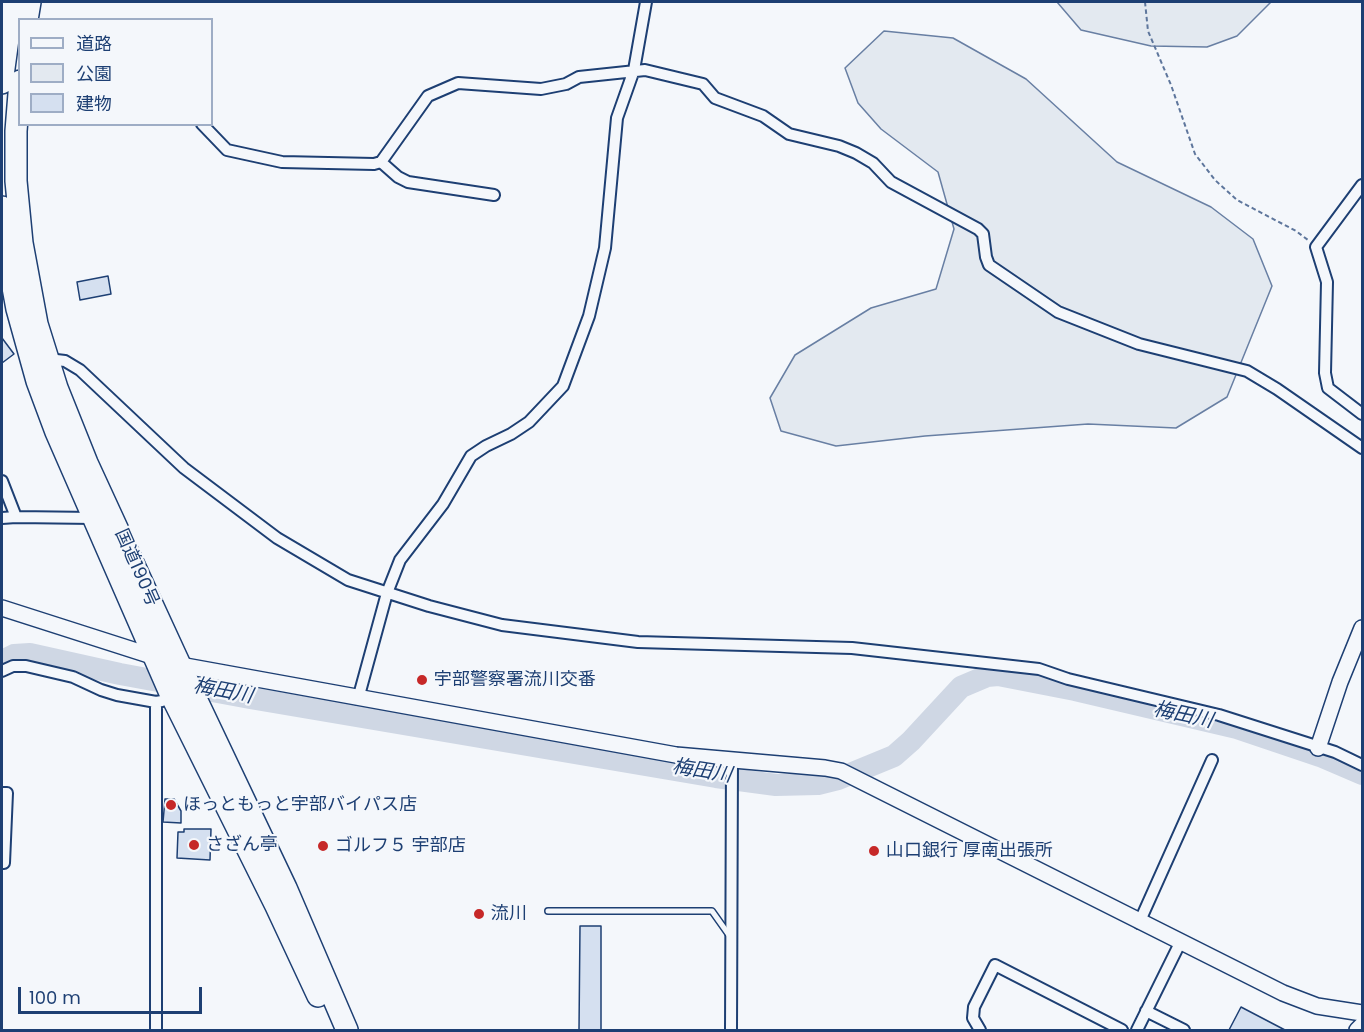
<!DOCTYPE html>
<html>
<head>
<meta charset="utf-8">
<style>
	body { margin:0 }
	#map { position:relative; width:1364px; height:1032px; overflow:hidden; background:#f4f7fb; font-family:Poppins,"Noto Sans JP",sans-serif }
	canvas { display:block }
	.frame { position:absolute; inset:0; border:3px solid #1d3f73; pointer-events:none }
	.legend { position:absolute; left:18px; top:18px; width:195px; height:108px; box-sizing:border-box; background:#f4f7fb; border:2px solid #9eadc5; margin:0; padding:8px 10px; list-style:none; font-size:18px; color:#1d3f73 }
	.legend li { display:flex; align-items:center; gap:12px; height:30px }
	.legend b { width:30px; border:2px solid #9eadc5 }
	.scale { position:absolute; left:18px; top:987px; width:184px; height:27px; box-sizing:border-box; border:3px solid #1d3f73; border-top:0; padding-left:8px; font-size:18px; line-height:21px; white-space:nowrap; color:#1d3f73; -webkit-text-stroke:4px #f4f7fb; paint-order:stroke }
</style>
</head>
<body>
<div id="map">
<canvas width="1364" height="1032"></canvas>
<div class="frame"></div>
<ul class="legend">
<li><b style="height:8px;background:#f4f7fb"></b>道路</li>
<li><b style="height:16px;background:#e3e9f0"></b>公園</li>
<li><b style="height:16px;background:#d5e0f0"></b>建物</li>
</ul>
<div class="scale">100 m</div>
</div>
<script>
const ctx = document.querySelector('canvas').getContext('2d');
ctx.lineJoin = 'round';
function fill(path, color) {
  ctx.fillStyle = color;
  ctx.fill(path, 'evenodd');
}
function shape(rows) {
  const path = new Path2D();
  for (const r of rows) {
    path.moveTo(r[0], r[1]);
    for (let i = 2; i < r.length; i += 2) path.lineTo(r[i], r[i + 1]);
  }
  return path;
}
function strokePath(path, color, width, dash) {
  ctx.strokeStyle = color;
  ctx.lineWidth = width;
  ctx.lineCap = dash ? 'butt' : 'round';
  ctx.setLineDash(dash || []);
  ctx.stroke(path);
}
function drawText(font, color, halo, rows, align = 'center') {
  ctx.font = font + ' Poppins,"Noto Sans JP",sans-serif';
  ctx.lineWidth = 4.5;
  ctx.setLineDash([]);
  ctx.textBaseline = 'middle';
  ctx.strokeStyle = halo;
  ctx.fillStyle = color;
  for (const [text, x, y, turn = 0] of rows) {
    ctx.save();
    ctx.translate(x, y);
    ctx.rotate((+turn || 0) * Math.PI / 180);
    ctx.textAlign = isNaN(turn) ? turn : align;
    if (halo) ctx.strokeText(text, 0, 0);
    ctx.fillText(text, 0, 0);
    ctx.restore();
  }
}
const green = shape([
	[1057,2,1271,2,1237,36,1207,47,1151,46,1081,30,1057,2],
	[884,31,953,38,1026,79,1117,162,1211,207,1253,239,1272,286,1227,397,1176,428,1088,424,925,436,836,446,781,431,770,398,795,355,871,308,936,289,954,229,938,172,881,129,858,103,845,68,884,31]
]);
fill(green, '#e3e9f0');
strokePath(green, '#687fa3', 1.5);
strokePath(shape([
	[2,661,14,655,30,654,120,674,250,698,716,777,776,785,818,784,838,779,894,756,911,741,961,687,987,676,998,675,1075,690,1237,728,1320,756,1362,774]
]), '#cfd7e4', 22);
const building = shape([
	[108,276,111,294,80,300,77,282,108,276],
	[2,338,14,354,2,363,2,338],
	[165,799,174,799,181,811,181,823,163,822,165,799],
	[184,829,211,829,210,860,177,858,178,832,184,832,184,829],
	[580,926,601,926,601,1030,579,1030,580,926],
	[1241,1007,1285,1030,1229,1030,1241,1007]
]);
fill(building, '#d5e0f0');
strokePath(building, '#1d3f73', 1.5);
const lane = shape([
	[548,911,712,911,729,935]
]);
const street = shape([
	[202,124,227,150,282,162,374,164,381,162,428,96,458,83,541,89,566,84,579,77,645,70,703,84,715,98,763,116,789,134,839,146,856,153,873,163,891,182,978,229,983,234,986,257,989,265,1058,312,1139,344,1247,371,1277,389,1362,448],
	[381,162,398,177,408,182,494,195],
	[1362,185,1316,247,1327,282,1325,373,1328,388,1362,414],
	[48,359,65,361,80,370,184,468,277,538,348,580,429,606,502,625,638,642,852,648,1039,669,1068,679,1219,715,1335,752,1362,765],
	[2,481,16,517],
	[2,518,16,517,94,518],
	[2,671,13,666,26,666,73,677,101,690,117,695,156,702,162,701],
	[358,699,387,593,400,560,443,504,471,456,486,446,511,434,529,422,563,386,589,316,605,248,617,118,634,70,646,2],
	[156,702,156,1030],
	[2,793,7,793,4,863,2,863],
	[1139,923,1212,760],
	[1146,1011,1184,1030],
	[731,1030,732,759],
	[980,1030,973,1018,974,1007,995,965,1122,1030],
	[1137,1030,1180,943]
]);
const secondary = shape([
	[2,608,180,665,676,755,825,768,841,771,1283,993,1317,1006,1362,1013],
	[1318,748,1340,682,1362,628],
	[1357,1030,1362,1025]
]);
const highway = shape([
	[27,20,30,2],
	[20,81,16,131,16,181,22,243,37,324,57,388,87,463,180,665,286,888,347,1030],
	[2,83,13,2],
	[2,207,7,255,17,309,37,381,56,432,170,693,276,906,318,996]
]);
strokePath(lane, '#1d3f73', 8);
strokePath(street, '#1d3f73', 14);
strokePath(secondary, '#1d3f73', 18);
strokePath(highway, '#1d3f73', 24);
strokePath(shape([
	[1145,2,1148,31,1171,85,1195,154,1215,180,1237,200,1296,231,1308,240]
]), '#5e769c', 2, [4.5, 3]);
strokePath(lane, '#f4f7fb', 5);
strokePath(street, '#f4f7fb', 10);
strokePath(secondary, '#f4f7fb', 15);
strokePath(highway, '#f4f7fb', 21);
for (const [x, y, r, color] of [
	[422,680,6,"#c62828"],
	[171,805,6,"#c62828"],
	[194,845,6,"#c62828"],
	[323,846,6,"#c62828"],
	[874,851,6,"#c62828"],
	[479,914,6,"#c62828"]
]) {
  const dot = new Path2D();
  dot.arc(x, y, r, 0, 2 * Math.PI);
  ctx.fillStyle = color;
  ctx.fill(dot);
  strokePath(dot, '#f4f7fb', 2);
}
drawText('18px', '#1d3f73', '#f4f7fb', [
	["国道190号",136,568,66]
]);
drawText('18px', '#1d3f73', '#f4f7fb', [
	["宇部警察署流川交番",434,680],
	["ほっともっと宇部バイパス店",183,805],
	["さざん亭",206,845],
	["ゴルフ５ 宇部店",335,846],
	["山口銀行 厚南出張所",886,851],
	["流川",491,914]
], 'left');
drawText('italic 20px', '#1d3f73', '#f4f7fb', [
	["梅田川",223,692,11],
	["梅田川",1183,716,12],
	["梅田川",702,772,9]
]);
</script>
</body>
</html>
